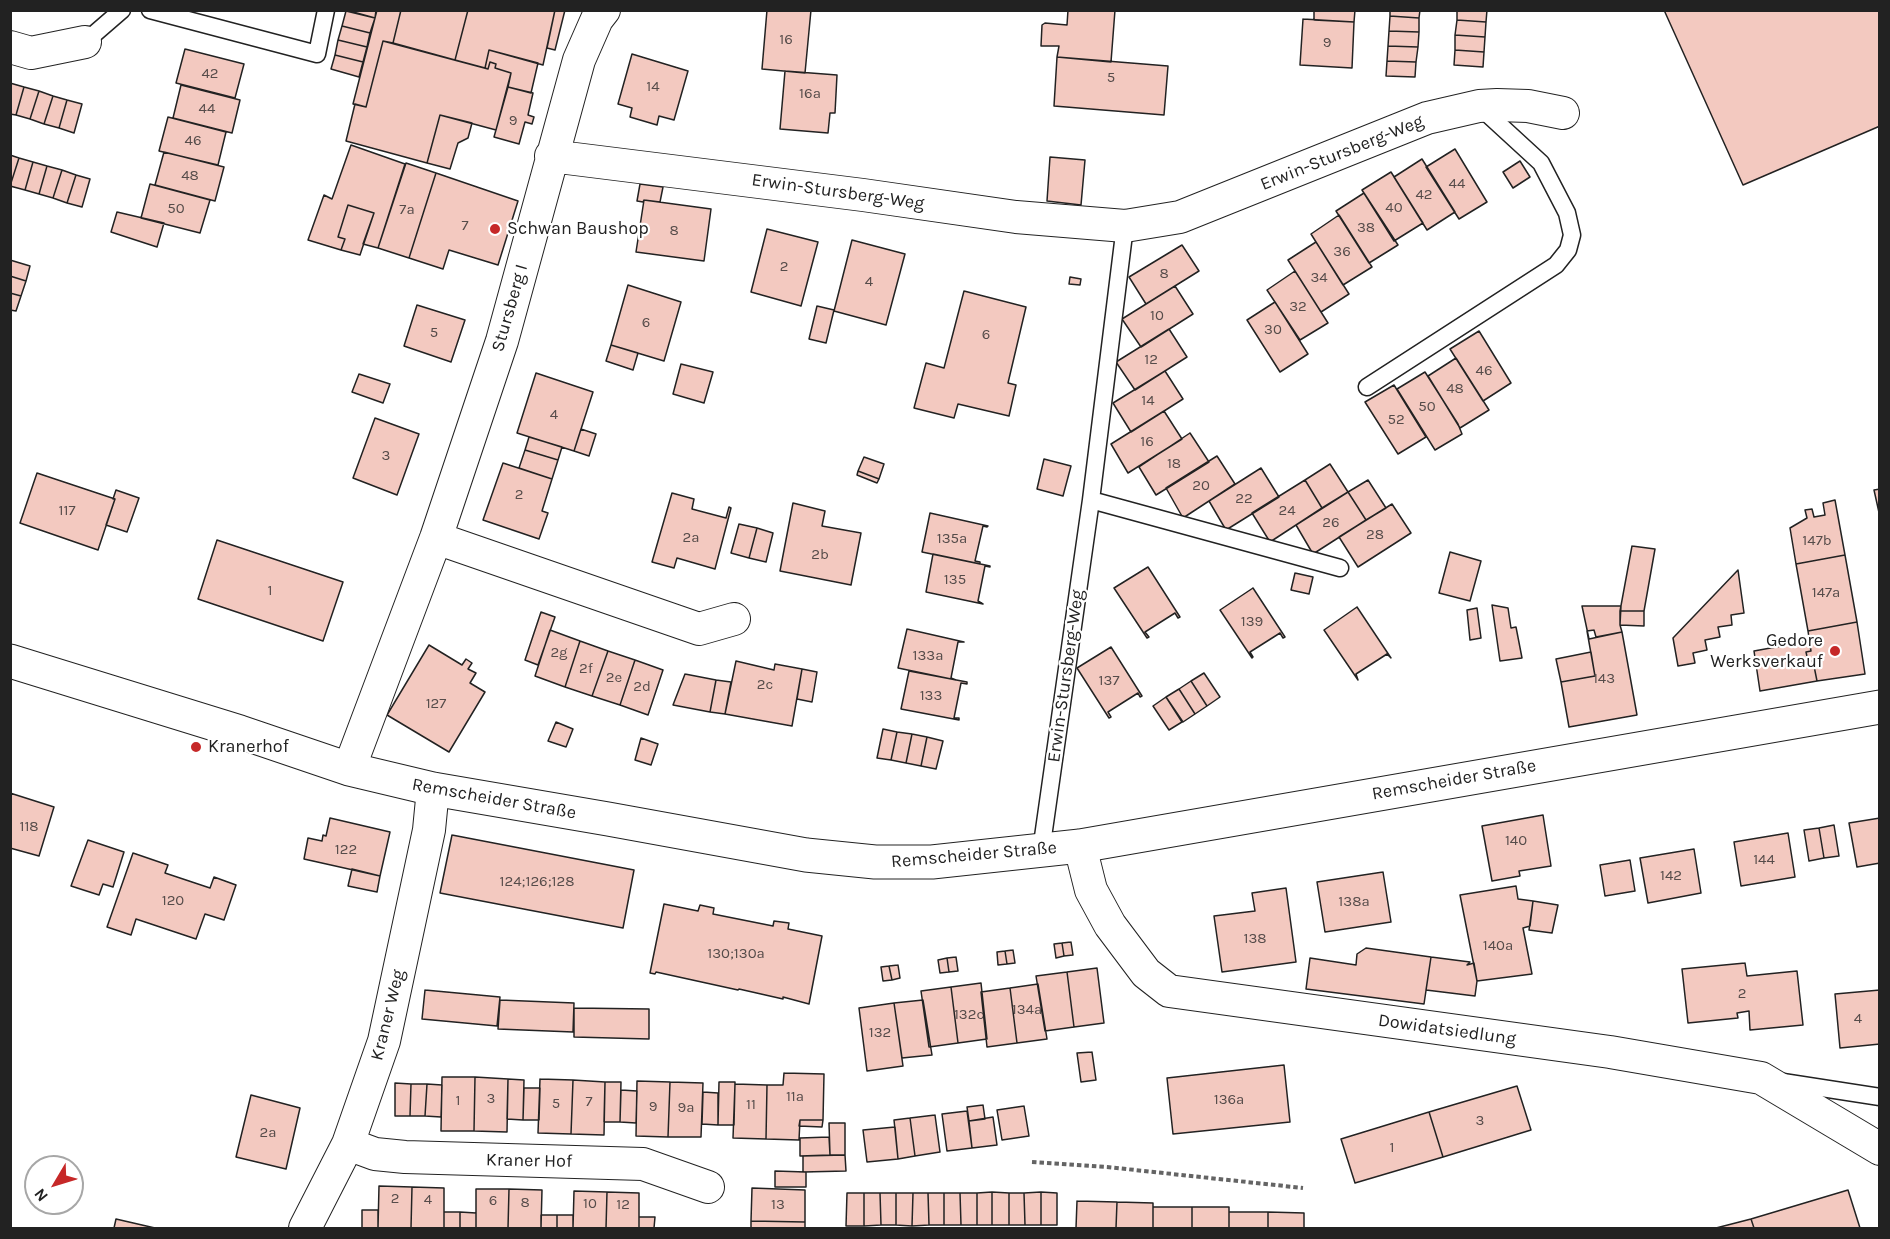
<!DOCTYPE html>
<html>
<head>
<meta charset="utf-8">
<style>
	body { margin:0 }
	#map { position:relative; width:1890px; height:1239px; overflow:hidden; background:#fff; font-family:Karla,sans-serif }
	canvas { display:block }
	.frame { position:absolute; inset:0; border:12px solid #222; pointer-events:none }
	.north { position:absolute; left:24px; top:1155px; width:60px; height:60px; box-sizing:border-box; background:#fff; border:2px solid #a7a7a7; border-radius:50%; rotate:232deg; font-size:16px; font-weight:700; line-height:24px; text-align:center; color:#222 }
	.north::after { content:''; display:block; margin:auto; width:21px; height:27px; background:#c62828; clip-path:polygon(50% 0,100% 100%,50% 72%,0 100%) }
</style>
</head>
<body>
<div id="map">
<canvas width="1890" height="1239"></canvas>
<div class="frame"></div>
<div class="north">N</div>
</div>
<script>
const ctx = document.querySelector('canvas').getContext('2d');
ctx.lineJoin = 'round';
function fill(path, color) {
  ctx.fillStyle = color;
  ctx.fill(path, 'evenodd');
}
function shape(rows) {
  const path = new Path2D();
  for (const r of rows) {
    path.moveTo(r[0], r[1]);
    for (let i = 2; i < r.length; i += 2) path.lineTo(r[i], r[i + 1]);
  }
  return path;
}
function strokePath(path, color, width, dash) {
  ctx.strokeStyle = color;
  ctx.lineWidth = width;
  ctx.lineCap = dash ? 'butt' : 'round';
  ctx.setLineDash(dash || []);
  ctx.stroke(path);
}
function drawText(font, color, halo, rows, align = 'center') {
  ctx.font = font + ' Karla,sans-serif';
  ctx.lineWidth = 4.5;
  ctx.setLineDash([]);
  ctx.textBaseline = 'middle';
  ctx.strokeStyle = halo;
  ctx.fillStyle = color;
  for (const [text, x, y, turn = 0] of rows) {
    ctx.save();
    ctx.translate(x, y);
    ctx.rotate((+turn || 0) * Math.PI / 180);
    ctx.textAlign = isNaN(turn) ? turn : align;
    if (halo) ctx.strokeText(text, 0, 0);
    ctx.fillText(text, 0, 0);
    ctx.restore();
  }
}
const building = shape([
	[346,10,376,10,375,18,346,10],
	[377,10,401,10,393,43,383,41,366,107,353,104,377,10],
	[401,10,468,10,455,60,393,43,401,10],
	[468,10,555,10,543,65,489,50,485,68,455,60,468,10],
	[555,10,565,10,555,50,547,48,555,10],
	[767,10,811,10,805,73,762,69,767,10],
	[1068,10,1115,10,1111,62,1057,57,1059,46,1041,46,1042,25,1045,23,1067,25,1068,10],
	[1314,10,1355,10,1354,22,1314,20,1314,10],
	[1390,10,1420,10,1419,18,1390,16,1390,10],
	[1457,10,1487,10,1486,22,1457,20,1457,10],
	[1664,10,1880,10,1880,126,1743,185,1664,10],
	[346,11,375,18,370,33,342,26,346,11],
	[1390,16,1419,18,1419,32,1389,31,1390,16],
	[1303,19,1354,22,1352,68,1300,65,1303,19],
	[1457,20,1486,22,1485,37,1455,35,1457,20],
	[342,26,370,33,367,47,338,40,342,26],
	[1389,31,1419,32,1418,47,1388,46,1389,31],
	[1455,35,1485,37,1484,52,1455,50,1455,35],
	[338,40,367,47,363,62,335,55,338,40],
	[383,41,488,69,490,62,496,64,495,68,511,73,496,130,440,115,427,163,346,141,355,104,366,107,383,41],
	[1388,46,1418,47,1416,62,1387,61,1388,46],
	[185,49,244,64,235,98,176,83,185,49],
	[489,50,538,63,531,93,508,87,511,73,495,68,496,64,490,62,488,69,485,68,489,50],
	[1455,50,1484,52,1483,67,1454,65,1455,50],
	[632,54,688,71,674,120,659,116,657,125,630,117,632,108,618,104,632,54],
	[335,55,363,62,359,77,331,69,335,55],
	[1057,57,1168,66,1164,115,1054,106,1057,57],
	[1387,61,1416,62,1415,77,1386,76,1387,61],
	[785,71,837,75,835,113,830,113,828,133,780,129,785,71],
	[10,83,24,87,16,115,10,114,10,83],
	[181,85,240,100,232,133,173,118,181,85],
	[24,87,39,91,30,119,16,115,24,87],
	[508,87,533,93,528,115,534,117,532,124,525,122,519,144,494,137,508,87],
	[39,91,53,96,44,124,30,119,39,91],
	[53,96,67,100,59,128,44,124,53,96],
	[67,100,82,104,74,133,59,128,67,100],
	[440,115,472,123,468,138,458,143,450,169,427,163,440,115],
	[168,117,226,132,218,165,159,151,168,117],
	[351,145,405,164,378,248,363,244,374,213,348,205,338,237,345,239,341,250,308,240,324,195,332,199,351,145],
	[1455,149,1487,202,1459,219,1426,167,1455,149],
	[164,152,224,167,215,201,155,185,164,152],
	[10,155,19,158,10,186,10,155],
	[1050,157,1085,160,1081,205,1047,201,1050,157],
	[19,158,33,162,25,190,10,186,19,158],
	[1422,159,1455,212,1427,230,1394,177,1422,159],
	[1520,161,1530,177,1513,188,1503,172,1520,161],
	[33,162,47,166,39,194,25,190,33,162],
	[406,163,436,173,409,258,378,248,406,163],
	[47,166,62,170,53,198,39,194,47,166],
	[62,170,76,175,67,203,53,198,62,170],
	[1391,172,1423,223,1394,241,1362,190,1391,172],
	[436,173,518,201,498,265,449,250,443,269,409,258,436,173],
	[76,175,90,179,82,207,67,203,76,175],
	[150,184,210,200,200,233,141,218,150,184],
	[640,184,663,187,660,202,644,200,643,202,637,201,640,184],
	[1364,193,1398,245,1369,263,1336,211,1364,193],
	[644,200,711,209,704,261,636,252,644,200],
	[348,205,374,213,360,255,341,250,345,239,338,237,348,205],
	[117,212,164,223,157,247,111,232,117,212],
	[1339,215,1372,267,1343,285,1311,234,1339,215],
	[767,229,818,242,801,306,751,292,767,229],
	[852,240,905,254,886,325,834,311,852,240],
	[1316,242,1349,294,1321,312,1288,260,1316,242],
	[1182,245,1199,271,1146,304,1129,277,1182,245],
	[10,260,30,266,26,281,10,276,10,260],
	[1295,271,1328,323,1300,340,1267,290,1295,271],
	[10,276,26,281,21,296,10,293,10,276],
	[1070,277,1081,279,1080,285,1069,284,1070,277],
	[628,285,681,302,664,361,611,345,628,285],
	[1175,286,1193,314,1141,347,1122,319,1175,286],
	[964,291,1026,307,1008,383,1016,385,1009,416,958,404,954,418,914,408,926,363,944,368,964,291],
	[10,293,21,296,16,311,10,310,10,293],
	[1275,302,1308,354,1280,372,1247,320,1275,302],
	[417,305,465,320,451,362,404,346,417,305],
	[817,306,834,310,826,343,809,339,817,306],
	[1169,329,1187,357,1135,390,1116,362,1169,329],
	[1479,331,1511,383,1483,401,1450,349,1479,331],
	[611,345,638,353,633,370,606,361,611,345],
	[1456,358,1489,410,1460,428,1428,376,1456,358],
	[681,364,713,372,704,403,673,394,681,364],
	[1165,371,1183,399,1131,432,1113,403,1165,371],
	[1425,372,1458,424,1462,434,1435,450,1397,389,1425,372],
	[536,373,593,392,574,451,517,433,536,373],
	[359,374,390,384,383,403,352,392,359,374],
	[1394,385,1426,437,1398,454,1365,402,1394,385],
	[1164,411,1182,439,1128,473,1111,444,1164,411],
	[375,418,419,434,397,495,353,478,375,418],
	[581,429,596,434,589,456,574,451,581,429],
	[1190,433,1209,462,1156,495,1139,467,1190,433],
	[529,437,562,447,558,460,525,450,529,437],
	[525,450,558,460,552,479,519,468,525,450],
	[1217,456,1235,484,1183,518,1166,488,1217,456],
	[864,457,884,464,879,479,858,471,864,457],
	[1044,459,1071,466,1063,496,1037,489,1044,459],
	[503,463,552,479,542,511,548,513,539,539,483,520,503,463],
	[1330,464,1348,492,1322,508,1305,480,1330,464],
	[1261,468,1279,497,1226,530,1209,501,1261,468],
	[858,471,879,479,877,483,857,475,858,471],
	[37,473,115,499,98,550,20,523,37,473],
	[1305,480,1322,508,1270,542,1252,513,1305,480],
	[1368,480,1386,508,1366,520,1348,492,1368,480],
	[1880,489,1880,517,1874,490,1880,489],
	[116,490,139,498,127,532,106,525,115,499,113,499,116,490],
	[1348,492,1366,520,1313,554,1296,525,1348,492],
	[672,493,694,499,692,509,726,518,729,507,731,508,715,569,677,558,674,568,652,562,672,493],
	[1835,500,1845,555,1796,564,1790,528,1807,518,1805,510,1812,509,1814,517,1825,515,1823,503,1835,500],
	[793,503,825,511,822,526,861,533,851,585,780,571,793,503],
	[1392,504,1411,533,1358,567,1339,537,1392,504],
	[930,513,988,526,987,527,983,526,975,561,980,562,980,564,922,552,930,513],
	[739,524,757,528,749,558,731,553,739,524],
	[757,528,773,533,766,562,749,558,757,528],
	[217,540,343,582,323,641,198,599,217,540],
	[1632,546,1655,549,1644,611,1620,611,1632,546],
	[1450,552,1481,561,1470,601,1439,593,1450,552],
	[933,554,990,566,990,567,985,566,978,601,983,604,926,592,933,554],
	[1845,555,1857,622,1808,631,1796,564,1845,555],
	[1148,567,1180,617,1178,618,1175,613,1145,632,1149,637,1147,638,1114,588,1148,567],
	[1738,570,1744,613,1731,615,1732,625,1718,627,1720,637,1705,640,1707,650,1693,653,1695,663,1678,666,1673,638,1738,570],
	[1295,573,1313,577,1309,594,1291,590,1295,573],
	[1253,588,1285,637,1283,638,1280,633,1250,652,1253,657,1252,658,1220,610,1253,588],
	[1492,605,1508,608,1511,628,1516,627,1522,658,1500,661,1492,605],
	[1582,606,1621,606,1620,625,1622,632,1589,639,1582,606],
	[1357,607,1391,658,1387,654,1356,674,1358,680,1324,630,1357,607],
	[1477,608,1481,638,1470,640,1467,610,1477,608],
	[1620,611,1644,611,1644,626,1620,625,1620,611],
	[541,612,555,617,538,665,525,660,541,612],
	[1857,622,1865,674,1817,681,1813,661,1808,661,1806,652,1811,651,1808,631,1857,622],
	[907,629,964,642,958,642,951,678,956,680,898,668,907,629],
	[550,630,580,641,565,687,535,676,550,630],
	[1594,630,1596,637,1622,632,1637,715,1569,727,1561,682,1595,676,1587,631,1594,630],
	[580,641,608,651,592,696,565,687,580,641],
	[1809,641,1811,651,1806,652,1808,661,1813,661,1817,681,1760,691,1754,651,1809,641],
	[429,645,462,665,466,659,472,663,468,669,476,673,470,683,485,692,449,752,387,715,429,645],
	[1111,647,1142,696,1140,697,1138,693,1108,712,1111,717,1109,718,1077,668,1111,647],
	[608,651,635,660,620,705,592,696,608,651],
	[1591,652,1595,676,1561,682,1556,659,1591,652],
	[635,660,663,670,648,715,620,705,635,660],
	[736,661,774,670,775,664,802,669,792,726,725,714,736,661],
	[802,669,817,672,812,702,797,699,802,669],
	[909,671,967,682,967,684,961,683,954,718,959,718,959,720,901,709,909,671],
	[1204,673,1220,697,1207,706,1191,681,1204,673],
	[685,674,716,680,710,712,673,705,685,674],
	[716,680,731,682,725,714,710,712,716,680],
	[1191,681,1207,706,1195,714,1179,689,1191,681],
	[1179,689,1195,714,1183,722,1166,697,1179,689],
	[1166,697,1182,722,1169,730,1153,706,1166,697],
	[556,722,573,729,566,747,548,741,556,722],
	[883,729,897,732,891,760,877,758,883,729],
	[897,732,912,734,906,763,891,760,897,732],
	[912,734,927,737,921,766,906,763,912,734],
	[927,737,943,741,936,769,921,766,927,737],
	[641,738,658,744,651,765,635,760,641,738],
	[10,793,54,807,39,856,10,848,10,793],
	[1543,815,1551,866,1519,871,1520,876,1492,881,1482,826,1543,815],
	[330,818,390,832,380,876,304,859,308,838,322,841,323,835,326,836,330,818],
	[1880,818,1880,863,1857,867,1849,823,1880,818],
	[1834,825,1839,856,1824,858,1819,828,1834,825],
	[1819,828,1824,858,1809,861,1804,830,1819,828],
	[1788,833,1795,877,1741,886,1734,842,1788,833],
	[452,835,634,870,623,928,440,893,452,835],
	[88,840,124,852,113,887,103,884,99,895,71,886,88,840],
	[1694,849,1701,893,1648,903,1640,858,1694,849],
	[133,853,168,865,165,873,210,888,214,877,236,885,224,920,205,914,196,939,136,919,131,935,107,927,133,853],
	[1630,860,1635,891,1605,896,1600,865,1630,860],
	[352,869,380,876,377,892,348,886,352,869],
	[1383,872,1391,922,1325,932,1317,882,1383,872],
	[1516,886,1518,899,1533,901,1530,926,1523,928,1532,974,1477,981,1460,895,1516,886],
	[1286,888,1296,962,1222,972,1214,916,1255,911,1252,893,1286,888],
	[1533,901,1558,905,1552,933,1529,930,1533,901],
	[664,904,698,911,700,905,714,908,713,914,773,926,774,921,789,923,788,929,822,936,809,1004,783,997,783,999,739,989,738,990,656,972,655,974,650,973,664,904],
	[1071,942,1073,955,1064,956,1062,943,1071,942],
	[1062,943,1064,956,1056,958,1054,944,1062,943],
	[1366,948,1431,957,1424,1004,1306,989,1310,958,1356,965,1357,954,1366,948],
	[1013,950,1015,963,1007,964,1005,951,1013,950],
	[1005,951,1007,964,998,965,997,952,1005,951],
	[956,957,958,971,949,972,947,958,956,957],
	[1431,957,1470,962,1467,965,1474,963,1477,981,1475,996,1426,990,1431,957],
	[947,958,949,972,940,973,938,960,947,958],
	[1745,963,1747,976,1797,971,1803,1025,1750,1030,1749,1011,1737,1013,1738,1018,1688,1023,1682,969,1745,963],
	[898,965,900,978,892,980,889,966,898,965],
	[889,966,892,980,883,981,881,967,889,966],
	[1097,968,1104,1023,1074,1027,1067,972,1097,968],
	[1067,972,1074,1027,1045,1031,1036,976,1067,972],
	[981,983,987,1039,958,1043,951,987,981,983],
	[1038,984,1047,1039,1017,1043,1010,988,1038,984],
	[951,987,958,1043,929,1047,921,991,951,987],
	[1010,988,1017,1043,987,1047,981,992,1010,988],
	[425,990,500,997,497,1026,422,1019,425,990],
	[1880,990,1880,1044,1840,1048,1835,994,1880,990],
	[500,1000,574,1003,573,1032,498,1029,500,1000],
	[923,1000,932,1055,902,1058,894,1003,923,1000],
	[894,1003,903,1066,867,1071,859,1008,894,1003],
	[574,1008,649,1009,649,1039,574,1037,574,1008],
	[1092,1052,1096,1080,1081,1082,1077,1053,1092,1052],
	[1284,1065,1290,1122,1173,1134,1167,1078,1284,1065],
	[784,1073,824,1074,823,1120,800,1120,799,1140,766,1139,767,1085,783,1085,784,1073],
	[442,1077,475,1077,474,1131,441,1131,442,1077],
	[475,1077,508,1079,507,1132,474,1131,475,1077],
	[508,1079,524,1080,523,1120,507,1119,508,1079],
	[540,1079,573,1080,571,1134,538,1133,540,1079],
	[573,1080,605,1082,604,1135,571,1134,573,1080],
	[637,1081,670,1082,668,1137,636,1136,637,1081],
	[605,1082,621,1082,620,1122,604,1122,605,1082],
	[670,1082,703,1083,701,1137,668,1137,670,1082],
	[719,1082,735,1082,734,1125,718,1125,719,1082],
	[395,1083,411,1084,410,1116,395,1116,395,1083],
	[411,1084,427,1084,425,1116,410,1116,411,1084],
	[427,1084,442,1085,441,1117,425,1116,427,1084],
	[735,1084,767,1085,766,1139,733,1138,735,1084],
	[1517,1086,1531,1130,1443,1157,1429,1112,1517,1086],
	[524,1088,540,1088,539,1120,523,1120,524,1088],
	[621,1090,637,1091,636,1123,620,1122,621,1090],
	[703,1092,718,1093,718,1125,702,1124,703,1092],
	[251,1095,300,1108,286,1169,236,1157,251,1095],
	[983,1105,985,1119,969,1121,967,1107,983,1105],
	[1024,1106,1029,1136,1002,1140,997,1110,1024,1106],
	[967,1111,972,1148,947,1151,942,1114,967,1111],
	[1429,1112,1443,1157,1355,1183,1341,1139,1429,1112],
	[935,1115,940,1152,915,1156,910,1118,935,1115],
	[993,1117,997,1145,972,1148,969,1121,993,1117],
	[910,1118,915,1156,898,1159,894,1120,910,1118],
	[800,1120,823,1120,822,1127,799,1126,800,1120],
	[829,1123,845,1123,845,1155,830,1155,829,1123],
	[895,1127,898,1159,867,1162,863,1130,895,1127],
	[829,1137,830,1155,800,1156,800,1138,829,1137],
	[845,1155,846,1171,803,1172,803,1156,845,1155],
	[775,1171,806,1172,806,1187,775,1187,775,1171],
	[379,1186,412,1187,411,1228,378,1228,379,1186],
	[412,1187,444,1188,444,1228,411,1228,412,1187],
	[752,1188,805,1190,805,1222,751,1221,752,1188],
	[476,1189,509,1189,508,1228,476,1228,476,1189],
	[509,1189,542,1190,541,1228,508,1228,509,1189],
	[1848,1190,1860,1228,1754,1228,1751,1219,1848,1190],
	[574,1191,607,1192,606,1228,573,1228,574,1191],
	[607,1192,639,1193,639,1228,606,1228,607,1192],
	[992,1192,992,1225,977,1225,977,1193,992,1192],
	[992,1192,1009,1193,1009,1225,992,1225,992,1192],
	[1041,1192,1057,1193,1057,1225,1041,1225,1041,1192],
	[1041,1192,1041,1225,1025,1225,1024,1193,1041,1192],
	[847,1193,864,1193,864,1226,846,1226,847,1193],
	[864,1193,880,1193,881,1225,864,1226,864,1193],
	[880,1193,896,1193,896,1225,881,1225,880,1193],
	[896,1193,913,1193,912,1226,896,1225,896,1193],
	[913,1193,928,1193,929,1225,912,1226,913,1193],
	[928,1193,944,1193,944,1225,929,1225,928,1193],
	[944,1193,960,1193,961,1225,944,1225,944,1193],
	[960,1193,977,1193,977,1225,961,1225,960,1193],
	[1009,1193,1024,1193,1025,1225,1009,1225,1009,1193],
	[1077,1201,1117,1202,1116,1228,1076,1228,1077,1201],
	[1117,1202,1153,1203,1153,1228,1116,1228,1117,1202],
	[1153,1207,1192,1207,1192,1228,1153,1228,1153,1207],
	[1192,1207,1229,1207,1229,1228,1192,1228,1192,1207],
	[362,1210,378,1210,378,1228,362,1228,362,1210],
	[444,1212,460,1212,460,1228,444,1228,444,1212],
	[460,1212,476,1213,476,1228,460,1228,460,1212],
	[1229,1212,1268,1212,1268,1228,1229,1228,1229,1212],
	[1268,1212,1304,1213,1304,1228,1268,1228,1268,1212],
	[541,1215,557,1215,557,1228,541,1228,541,1215],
	[557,1215,573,1215,573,1228,557,1228,557,1215],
	[639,1217,655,1217,654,1228,639,1228,639,1217],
	[116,1219,155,1228,114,1228,116,1219],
	[1751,1219,1754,1228,1716,1228,1751,1219],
	[751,1221,805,1222,805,1228,751,1228,751,1221]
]);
fill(building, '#f3c9c0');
strokePath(building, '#222', 1.5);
const service = shape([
	[150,10,317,54,326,10],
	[85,42,122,10],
	[1125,226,1091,500,1340,568],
	[1367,387,1556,265,1568,250,1572,235,1567,213,1541,163,1480,107],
	[1041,851,1091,500],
	[1783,1082,1880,1097]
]);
const minor = shape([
	[10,47,31,53,85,42],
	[551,156,863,195,1016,217,1125,226,1180,217,1427,118,1479,106,1497,105,1528,106,1563,113],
	[436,538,699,629,734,619],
	[349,769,436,538,502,341,579,60,597,19,604,10],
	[1080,846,1091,890,1110,925,1146,973,1169,991,1610,1052,1761,1078,1880,1149],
	[348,1144,375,1154,405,1157,643,1164,708,1187],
	[305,1228,348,1144,384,1041,429,830,433,789]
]);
const secondary = shape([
	[10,661,240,732,349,769,433,789,608,819,806,855,875,862,932,862,1080,846,1880,707]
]);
strokePath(service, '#222', 19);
strokePath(minor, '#222', 34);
strokePath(secondary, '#222', 35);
strokePath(shape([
	[1032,1162,1107,1167,1303,1188]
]), '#646464', 4, [4.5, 3]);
strokePath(service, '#fff', 16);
strokePath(minor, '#fff', 32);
strokePath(secondary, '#fff', 33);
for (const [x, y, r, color] of [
	[495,229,6,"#c62828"],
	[1835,651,6,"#c62828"],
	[196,747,6,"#c62828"]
]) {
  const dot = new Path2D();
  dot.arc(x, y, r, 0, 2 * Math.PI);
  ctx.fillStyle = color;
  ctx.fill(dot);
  strokePath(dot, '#fff', 2);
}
drawText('15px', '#564c4a', null, [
	["16",786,40],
	["9",1327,43],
	["42",210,74],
	["5",1111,78],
	["14",653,87],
	["16a",810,94],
	["44",207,109],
	["9",513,121],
	["46",193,141],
	["48",190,176],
	["44",1457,184],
	["42",1424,195],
	["40",1394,208],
	["50",176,209],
	["7a",407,210],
	["7",465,226],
	["38",1366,228],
	["8",674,231],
	["36",1342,252],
	["2",784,267],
	["8",1164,274],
	["34",1319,278],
	["4",869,282],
	["32",1298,307],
	["10",1157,316],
	["6",646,323],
	["30",1273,330],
	["5",434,333],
	["6",986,335],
	["12",1151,360],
	["46",1484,371],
	["48",1455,389],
	["14",1148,401],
	["50",1427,407],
	["4",554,415],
	["52",1396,420],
	["16",1147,442],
	["3",386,456],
	["18",1174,464],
	["20",1201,486],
	["2",519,495],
	["22",1244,499],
	["117",67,511],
	["24",1287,511],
	["26",1331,523],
	["28",1375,535],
	["2a",691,538],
	["135a",952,539],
	["147b",1817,541],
	["2b",820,555],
	["135",955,580],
	["1",270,591],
	["147a",1826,593],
	["139",1252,622],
	["2g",559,653],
	["133a",928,656],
	["2f",586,669],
	["2e",614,678],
	["143",1604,679],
	["137",1109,681],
	["2c",765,685],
	["2d",642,687],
	["133",931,696],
	["127",436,704],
	["118",29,827],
	["140",1516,841],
	["122",346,850],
	["144",1764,860],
	["142",1671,876],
	["124;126;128",537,882],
	["120",173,901],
	["138a",1354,902],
	["138",1255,939],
	["140a",1498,946],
	["130;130a",736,954],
	["2",1742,994],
	["134a",1027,1010],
	["132c",969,1015],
	["4",1858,1019],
	["132",880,1033],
	["11a",795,1097],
	["3",491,1099],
	["136a",1229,1100],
	["1",458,1101],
	["7",589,1102],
	["5",556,1104],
	["11",751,1105],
	["9",653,1107],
	["9a",686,1108],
	["3",1480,1121],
	["2a",268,1133],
	["1",1392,1148],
	["2",395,1199],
	["4",428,1200],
	["6",493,1201],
	["8",525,1203],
	["10",590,1204],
	["12",623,1205],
	["13",778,1205]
]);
drawText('18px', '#222', '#fff', [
	["Erwin-Stursberg-Weg",1342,153,-22],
	["Erwin-Stursberg-Weg",838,192,8],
	["Stursberg I",510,308,-74],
	["Erwin-Stursberg-Weg",1066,676,-82],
	["Remscheider Straße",1454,780,-10],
	["Remscheider Straße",494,799,10],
	["Remscheider Straße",974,855,-5],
	["Kraner Weg",388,1015,-76],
	["Dowidatsiedlung",1447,1030,8],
	["Kraner Hof",529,1161,1]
]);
drawText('18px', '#222', '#fff', [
	["Schwan Baushop",507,229],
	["Gedore",1823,641,"right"],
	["Werksverkauf",1823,662,"right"],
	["Kranerhof",208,747]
], 'left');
</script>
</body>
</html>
